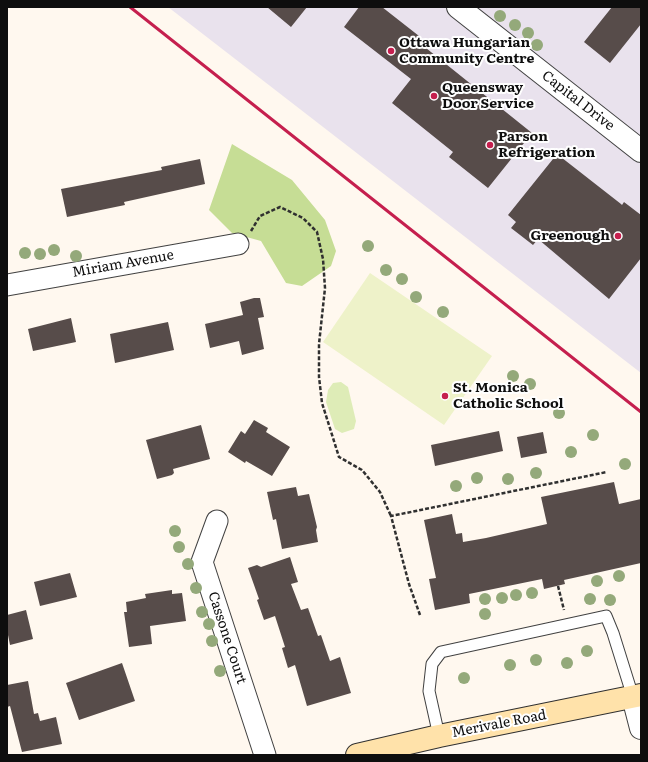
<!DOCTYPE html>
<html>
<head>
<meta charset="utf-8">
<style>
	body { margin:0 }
	#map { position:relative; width:648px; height:762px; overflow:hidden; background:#fff8ef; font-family:Literata,serif }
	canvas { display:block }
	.frame { position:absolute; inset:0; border:8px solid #0e0e0e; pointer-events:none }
</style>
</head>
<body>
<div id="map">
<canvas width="648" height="762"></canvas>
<div class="frame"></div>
</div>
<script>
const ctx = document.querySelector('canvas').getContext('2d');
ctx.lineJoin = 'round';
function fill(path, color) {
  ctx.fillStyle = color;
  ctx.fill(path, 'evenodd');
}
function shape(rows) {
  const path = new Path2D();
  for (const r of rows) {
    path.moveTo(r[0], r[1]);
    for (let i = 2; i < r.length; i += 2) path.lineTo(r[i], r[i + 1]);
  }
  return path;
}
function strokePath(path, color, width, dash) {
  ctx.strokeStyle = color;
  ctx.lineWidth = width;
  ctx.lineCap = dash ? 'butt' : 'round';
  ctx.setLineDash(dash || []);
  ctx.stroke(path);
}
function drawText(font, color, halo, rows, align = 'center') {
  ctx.font = font + ' Literata,serif';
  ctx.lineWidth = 4;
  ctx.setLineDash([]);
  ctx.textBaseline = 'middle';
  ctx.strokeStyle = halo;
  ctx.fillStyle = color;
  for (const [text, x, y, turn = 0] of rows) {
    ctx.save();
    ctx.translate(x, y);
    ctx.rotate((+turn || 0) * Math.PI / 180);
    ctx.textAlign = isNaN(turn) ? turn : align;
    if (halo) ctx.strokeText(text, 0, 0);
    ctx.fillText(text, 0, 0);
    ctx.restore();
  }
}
fill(shape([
	[168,7,641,7,641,373]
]), '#e9e2ed');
fill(shape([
	[341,382,348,387,356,421,354,429,342,433,335,429,326,402,328,390,333,383]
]), '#deecb7');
fill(shape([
	[232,144,292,180,325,220,336,251,331,266,302,286,286,283,261,241,232,233,209,210]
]), '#c6dd95');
fill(shape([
	[370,273,492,356,444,425,323,342]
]), '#eef2c9');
fill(shape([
	[267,7,307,7,291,27],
	[359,7,382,7,419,36,416,40,532,133,488,188,449,157,453,152,392,103,411,79,344,27],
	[612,7,641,7,641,24,610,63,584,42],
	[557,154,621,204,622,205,624,202,641,215,641,258,609,299,538,239,533,245,511,228,516,222,508,215],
	[200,159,205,184,124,202,125,205,67,217,61,189,162,170,161,167],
	[254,298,260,298,264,317,258,318,264,349,242,355,239,341,210,348,205,324,243,315,240,302],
	[71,318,76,342,33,351,28,329],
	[168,322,174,350,115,363,110,334],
	[254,420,268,428,266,432,290,447,272,476,246,461,245,463,228,452,241,431,245,434],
	[201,425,210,459,173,469,174,473,172,475,157,479,146,440],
	[499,431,503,451,435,466,431,445],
	[543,432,547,453,521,458,517,437],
	[614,482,619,504,641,499,641,563,564,580,565,584,544,589,542,579,469,594,470,603,435,610,429,579,436,578,424,520,452,514,456,534,462,533,463,542,486,538,547,524,541,497],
	[296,487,298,496,309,494,317,527,316,530,318,542,282,549,276,519,273,520,267,492],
	[290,557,298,582,291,584,301,610,308,608,318,636,321,635,330,661,340,657,351,693,307,706,295,665,288,668,282,648,285,647,275,616,264,620,257,600,259,599,248,568,257,565,261,567],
	[70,573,77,597,40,606,34,582],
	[172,590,172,594,182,593,186,621,150,626,152,644,129,647,124,612,127,612,126,602,146,598,145,594],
	[26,610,33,639,10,645,7,630,7,615],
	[122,663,135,701,79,720,66,683],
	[28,681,34,714,38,713,40,721,56,717,62,744,22,752,10,706,7,707,7,685]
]), '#574c4a');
const service = shape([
	[439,736,429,691,432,664,441,652,606,616,613,633,633,697]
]);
const minor = shape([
	[7,285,238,244],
	[217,521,202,562,265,755]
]);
const tertiary = shape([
	[458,7,641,151],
	[633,697,641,728]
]);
const secondary = shape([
	[357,755,439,736,641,695]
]);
strokePath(service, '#414141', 13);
strokePath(minor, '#414141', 23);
strokePath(tertiary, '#414141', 24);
strokePath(secondary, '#303030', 24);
strokePath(shape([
	[251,231,260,216,280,207,303,218,317,232,323,259,325,288,319,344,319,377,322,403,339,457,362,470,380,492,391,516],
	[558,586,564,610],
	[420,615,409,584,391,516,607,472]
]), '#303030', 2.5, [4, 2]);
strokePath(service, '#fff', 11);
strokePath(minor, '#fff', 21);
strokePath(tertiary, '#fff', 22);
strokePath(secondary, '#ffe2aa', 22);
strokePath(shape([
	[130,7,641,412]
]), '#c51f4e', 3);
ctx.fillStyle = '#94a97a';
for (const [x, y] of [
	[500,16],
	[515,25],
	[528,33],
	[537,45],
	[368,246],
	[54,250],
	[25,253],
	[40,254],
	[76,256],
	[386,270],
	[402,279],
	[416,297],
	[443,312],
	[513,376],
	[530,384],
	[559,413],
	[593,435],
	[571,452],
	[625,464],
	[536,473],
	[477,478],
	[508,479],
	[456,486],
	[175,531],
	[179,547],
	[188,564],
	[619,576],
	[597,581],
	[196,588],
	[532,593],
	[516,595],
	[502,598],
	[485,599],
	[590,599],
	[610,600],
	[202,612],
	[485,614],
	[209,624],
	[212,641],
	[587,651],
	[536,660],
	[567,663],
	[510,665],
	[220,671],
	[464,678]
]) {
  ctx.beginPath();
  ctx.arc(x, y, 6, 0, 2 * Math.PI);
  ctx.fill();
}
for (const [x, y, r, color] of [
	[391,51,4,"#c51f4e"],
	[434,96,4,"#c51f4e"],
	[490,145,4,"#c51f4e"],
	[618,236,4,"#c51f4e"],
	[445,396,4,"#c51f4e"]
]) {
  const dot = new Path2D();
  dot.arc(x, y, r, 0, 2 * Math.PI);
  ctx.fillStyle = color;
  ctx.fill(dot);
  strokePath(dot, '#fff', 1.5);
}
drawText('bold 14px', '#0e0e0e', '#fff', [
	["Ottawa Hungarian",399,43],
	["Community Centre",399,59],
	["Queensway",442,88],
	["Door Service",442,104],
	["Parson",498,137],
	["Refrigeration",498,153],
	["Greenough",610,236,"right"],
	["St. Monica",453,388],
	["Catholic School",453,404]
], 'left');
drawText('14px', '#0e0e0e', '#fff', [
	["Capital Drive",578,101,38],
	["Miriam Avenue",123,264,-10],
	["Cassone Court",227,638,72],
	["Merivale Road",499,724,-11]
]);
</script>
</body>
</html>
